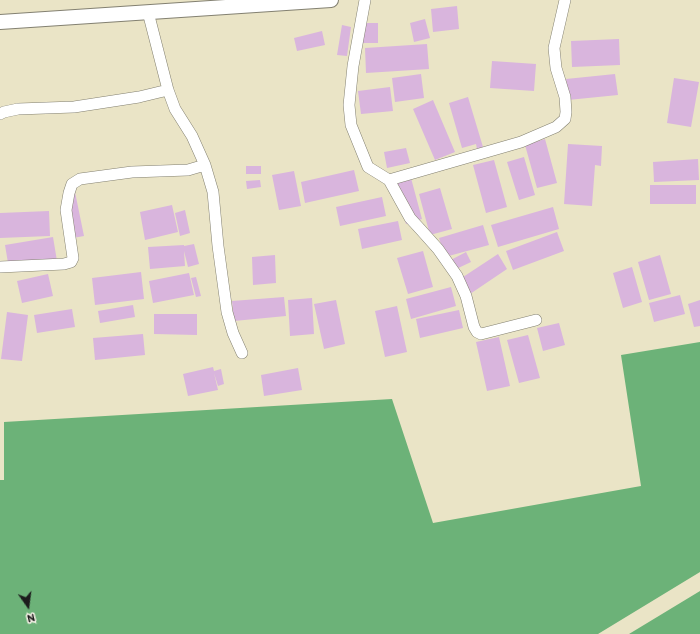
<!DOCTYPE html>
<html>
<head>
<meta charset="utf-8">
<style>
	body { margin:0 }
	#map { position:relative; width:700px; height:634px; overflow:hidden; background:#eae4c6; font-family:Itim,sans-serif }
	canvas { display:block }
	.north { position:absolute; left:8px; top:586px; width:40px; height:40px; -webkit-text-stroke:3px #f7f3e8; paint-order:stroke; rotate:166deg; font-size:11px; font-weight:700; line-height:16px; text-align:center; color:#1c1c1c }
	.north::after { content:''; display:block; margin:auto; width:14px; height:18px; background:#1c1c1c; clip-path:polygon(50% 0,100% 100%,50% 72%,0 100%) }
</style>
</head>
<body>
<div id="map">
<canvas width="700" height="634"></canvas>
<div class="north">N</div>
</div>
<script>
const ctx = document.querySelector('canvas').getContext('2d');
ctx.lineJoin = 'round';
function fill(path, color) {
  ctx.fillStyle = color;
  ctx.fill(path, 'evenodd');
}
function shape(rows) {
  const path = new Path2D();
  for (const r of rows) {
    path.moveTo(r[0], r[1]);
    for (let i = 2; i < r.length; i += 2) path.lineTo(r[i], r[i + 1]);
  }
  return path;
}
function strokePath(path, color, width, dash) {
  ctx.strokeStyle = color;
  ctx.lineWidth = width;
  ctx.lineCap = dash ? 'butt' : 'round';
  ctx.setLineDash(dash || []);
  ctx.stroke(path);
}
fill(shape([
	[700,342,700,572,598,634,0,634,0,480,4,480,4,422,392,399,433,523,641,486,621,355],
	[700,591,700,634,629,634]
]), '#6cb278');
fill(shape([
	[457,6,459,29,433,32,431,9],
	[425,19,430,38,414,42,410,23],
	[363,23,378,23,378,43,363,43],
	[342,25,351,27,347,56,337,55],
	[322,31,325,45,297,51,294,38],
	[619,39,620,65,572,67,571,41],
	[427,44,429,69,366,73,365,48],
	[492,61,536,64,534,91,490,88],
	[421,74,424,98,395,102,392,78],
	[615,74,618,95,568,100,566,79],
	[674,78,699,82,691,127,667,123],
	[390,87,393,111,361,114,358,91],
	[468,97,483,147,477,149,476,144,462,148,449,103],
	[433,100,455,152,435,160,413,109],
	[545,139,557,183,537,188,525,145],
	[568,144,602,146,601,166,595,165,592,206,564,204],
	[406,148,410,163,387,168,384,152],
	[524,157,535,195,519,200,507,162],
	[698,159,699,180,654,182,653,162],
	[494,160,507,207,486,213,473,165],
	[246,166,261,166,261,174,246,174],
	[354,170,359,191,305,203,301,182],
	[294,171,301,206,279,210,272,175],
	[411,178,422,219,406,224,394,183],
	[260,180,261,187,247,189,246,181],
	[650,185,696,185,696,204,650,204],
	[440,188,452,229,430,235,419,194],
	[75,192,84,236,73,238,64,194],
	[382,197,386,216,340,226,336,207],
	[172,205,178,232,145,240,140,212],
	[553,207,559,229,498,247,491,225],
	[185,210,190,233,180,236,175,213],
	[49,211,50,236,0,238,0,213],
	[398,221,402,240,362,249,358,229],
	[483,225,489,245,445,257,439,238],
	[557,232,564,251,513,270,506,251],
	[53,237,57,261,9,269,5,245],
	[194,244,199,264,188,267,184,251,185,266,150,269,148,247,184,245,184,246],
	[423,251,433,287,408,294,397,258],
	[466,252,471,262,452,271,447,262],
	[498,254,507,269,470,294,460,279],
	[275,255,276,283,253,285,252,257],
	[660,255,671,294,649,300,638,262],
	[632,267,642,302,623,308,613,273],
	[141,272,144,299,95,305,92,278],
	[189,273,194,295,153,303,149,281],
	[48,274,53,296,22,303,17,281],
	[196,277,201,296,196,297,191,278],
	[451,287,456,306,411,319,406,299],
	[680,295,685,314,654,322,649,303],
	[284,297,286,316,234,321,232,301],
	[312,298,314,334,290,336,288,300],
	[336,300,345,344,324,349,314,304],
	[700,300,700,326,694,327,688,304],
	[133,305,135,317,100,323,98,311],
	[397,306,407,352,385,357,375,311],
	[72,309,75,327,37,333,34,315],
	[459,310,463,328,420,338,416,319],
	[7,312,28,315,22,361,1,359],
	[154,314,197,314,197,335,154,334],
	[559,323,565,345,543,351,537,328],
	[143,334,145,355,95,360,93,338],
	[528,335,540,378,519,383,507,340],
	[499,337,510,386,487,391,476,342],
	[213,367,214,371,221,369,224,384,218,386,214,373,218,390,188,396,183,374],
	[298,368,302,390,264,396,261,375]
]), '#d9b5dd');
const minor = shape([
	[365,0,353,66,349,105,351,125,368,167,389,180,410,218,421,230,438,249,457,276,466,296,474,327,477,332,481,334,536,320],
	[148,12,168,90,175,109,192,136,205,165,213,192,218,246,227,312,233,333,242,353],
	[0,114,4,112,18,109,74,107,139,97,168,90],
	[389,180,521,142,556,127,565,119,566,112,565,97,556,68,554,48,565,0],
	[0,267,64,264,71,262,73,258,66,210,69,193,72,184,80,179,132,172,188,170,205,165]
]);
const tertiary = shape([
	[0,22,331,0]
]);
strokePath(minor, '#838071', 12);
strokePath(tertiary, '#838071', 16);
strokePath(minor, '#fff', 11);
strokePath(tertiary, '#fff', 14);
</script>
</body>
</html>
